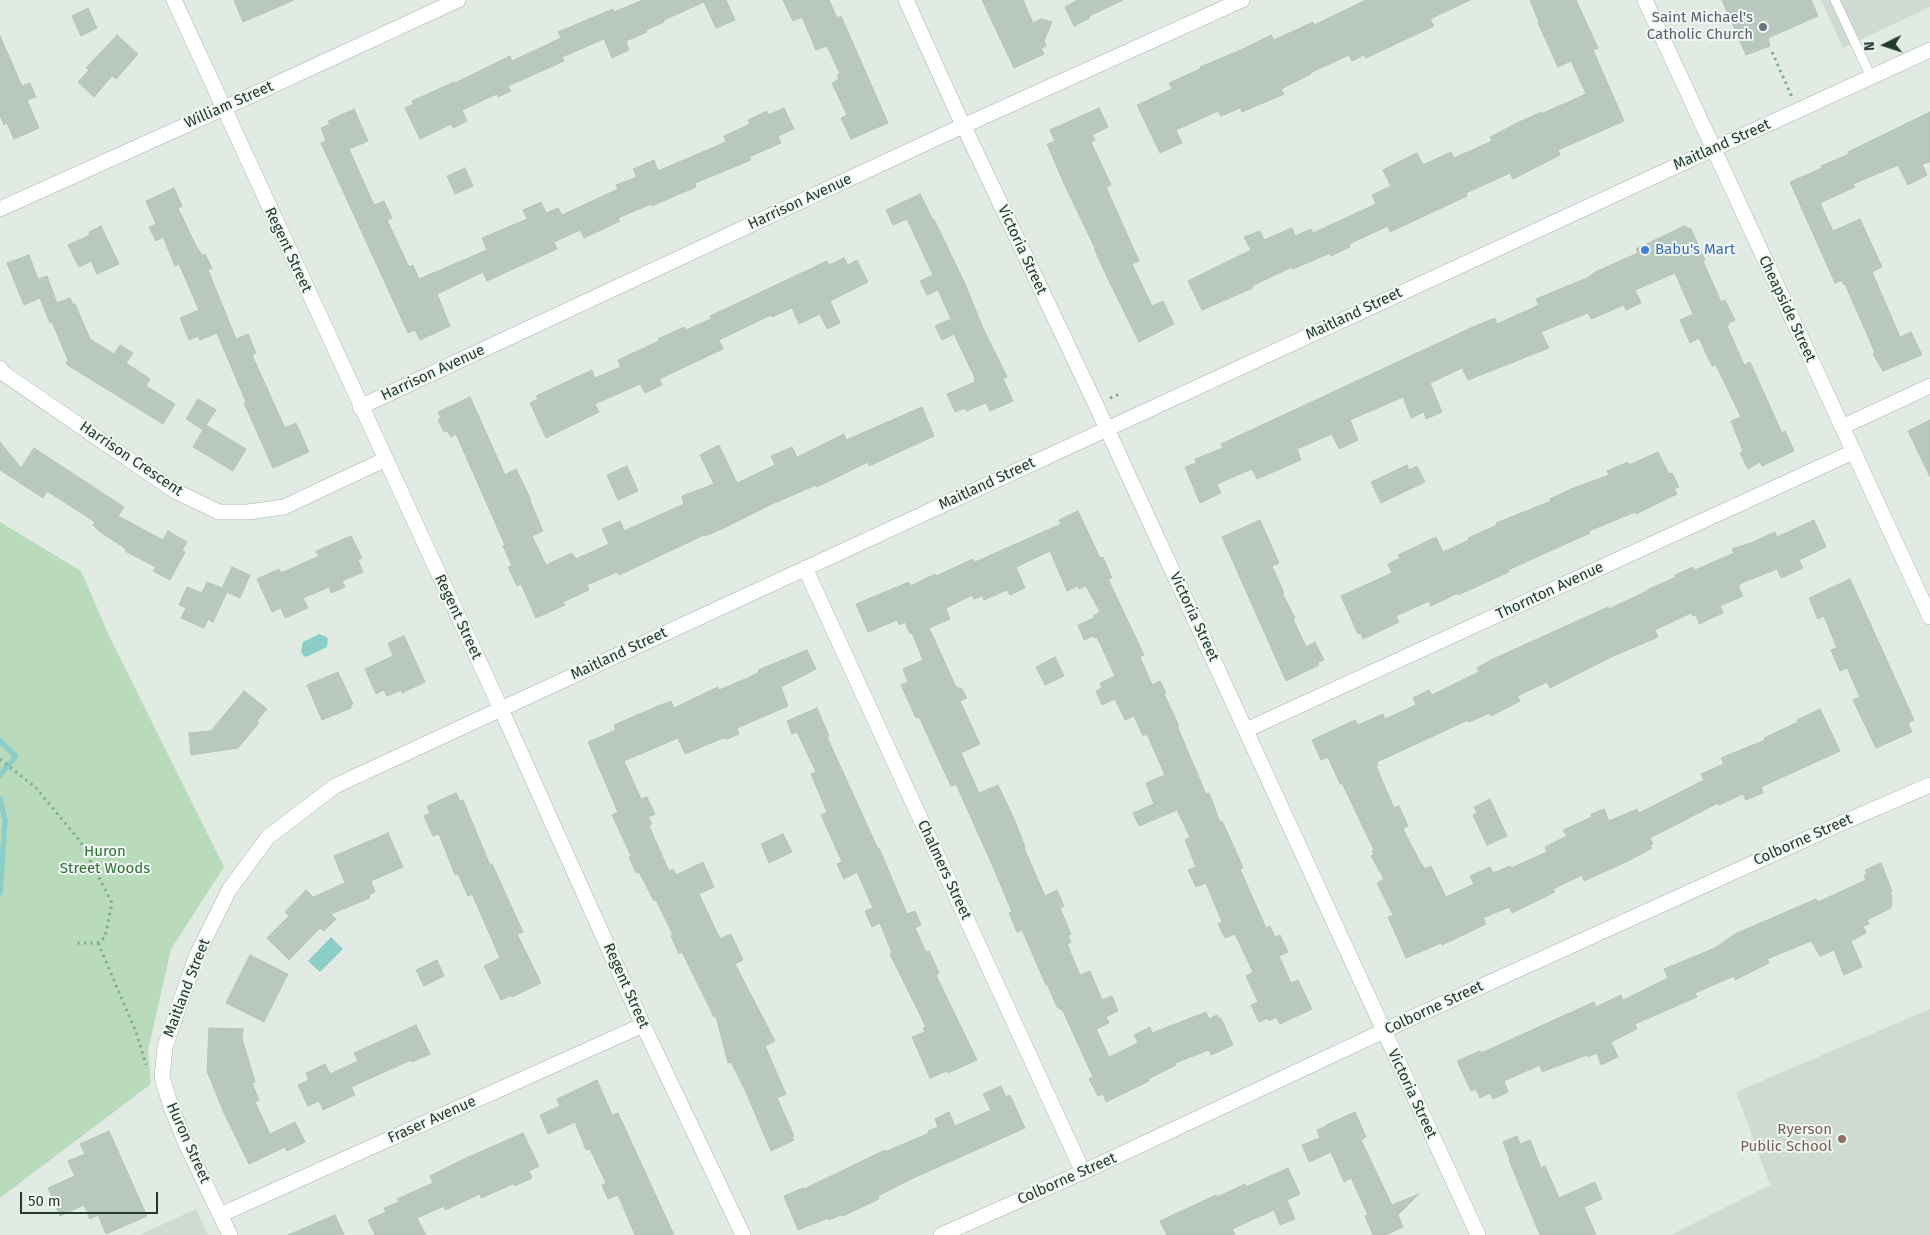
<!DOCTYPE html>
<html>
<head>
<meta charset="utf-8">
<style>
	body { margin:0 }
	#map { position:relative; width:1930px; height:1235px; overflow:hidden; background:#e1ebe4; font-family:"Fira Sans",sans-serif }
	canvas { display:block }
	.north { position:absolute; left:1860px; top:20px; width:50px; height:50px; -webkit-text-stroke:4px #f1f8f3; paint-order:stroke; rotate:266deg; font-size:14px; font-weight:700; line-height:20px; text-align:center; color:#223b2e }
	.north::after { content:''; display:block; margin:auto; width:18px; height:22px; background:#223b2e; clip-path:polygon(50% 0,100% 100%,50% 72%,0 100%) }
	.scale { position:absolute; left:20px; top:1192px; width:138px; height:22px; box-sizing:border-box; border:2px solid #223b2e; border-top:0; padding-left:6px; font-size:15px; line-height:18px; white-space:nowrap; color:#223b2e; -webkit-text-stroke:4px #f1f8f3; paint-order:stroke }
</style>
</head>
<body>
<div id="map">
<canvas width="1930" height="1235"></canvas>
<div class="north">N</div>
<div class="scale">50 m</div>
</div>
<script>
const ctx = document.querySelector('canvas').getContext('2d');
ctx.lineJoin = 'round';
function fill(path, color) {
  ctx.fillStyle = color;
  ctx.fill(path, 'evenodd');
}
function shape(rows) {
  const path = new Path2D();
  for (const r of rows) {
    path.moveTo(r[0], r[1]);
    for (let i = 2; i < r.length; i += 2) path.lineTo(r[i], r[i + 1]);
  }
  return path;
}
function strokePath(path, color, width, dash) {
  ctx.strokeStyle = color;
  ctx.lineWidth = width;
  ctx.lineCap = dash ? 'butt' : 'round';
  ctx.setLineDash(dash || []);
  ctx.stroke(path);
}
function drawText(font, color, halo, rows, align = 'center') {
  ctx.font = font + ' "Fira Sans",sans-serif';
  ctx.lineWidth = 4;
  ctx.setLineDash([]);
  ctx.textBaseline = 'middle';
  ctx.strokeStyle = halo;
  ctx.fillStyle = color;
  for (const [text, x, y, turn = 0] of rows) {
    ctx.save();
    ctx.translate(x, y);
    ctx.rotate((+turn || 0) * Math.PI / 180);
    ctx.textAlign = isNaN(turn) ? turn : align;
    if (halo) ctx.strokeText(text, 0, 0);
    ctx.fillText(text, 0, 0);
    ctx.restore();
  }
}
fill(shape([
	[1821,0,1930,0,1930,7,1843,48],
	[1930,1009,1930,1235,1671,1235,1770,1185,1736,1092],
	[196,1209,208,1235,139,1235]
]), '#cfdbd2');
fill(shape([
	[0,522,81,571,111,640,224,867,171,949,148,1051,151,1084,0,1198]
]), '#badbbb');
fill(shape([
	[319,634,325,636,328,639,327,647,306,657,303,655,301,652,303,642],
	[331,937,343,949,320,972,308,961]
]), '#8bcec7');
strokePath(shape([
	[0,741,16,756,0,775],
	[0,799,5,820,0,893]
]), '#8bcec7', 5.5);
const building = shape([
	[234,0,294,0,243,22,234,0],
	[643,0,726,0,735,20,716,28,704,2,664,20,664,22,646,30,647,32,626,41,629,50,612,58,604,39,562,57,564,61,508,86,511,91,498,97,497,94,462,110,467,121,453,128,451,124,420,139,405,108,414,104,412,101,454,82,455,83,510,56,512,61,561,38,558,32,613,9,614,12,643,0],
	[783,0,829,0,837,18,841,16,888,123,851,139,841,118,847,115,832,83,839,79,837,75,840,74,827,46,816,50,802,17,793,21,783,0],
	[982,0,1023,0,1033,23,1041,19,1052,22,1044,41,1046,46,1041,48,1044,54,1014,68,982,0],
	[1078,0,1123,0,1089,16,1090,18,1074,26,1065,7,1078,0],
	[1366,0,1470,0,1430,19,1434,26,1366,58,1364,55,1352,61,1349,55,1310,73,1311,74,1281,89,1284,94,1242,112,1240,108,1221,116,1218,111,1176,130,1182,143,1160,153,1137,105,1172,89,1169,83,1200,69,1200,67,1243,49,1271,35,1274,40,1313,22,1314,25,1366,0],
	[1530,0,1576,0,1598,48,1593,50,1624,121,1558,150,1560,155,1513,179,1510,173,1466,193,1467,196,1390,232,1388,226,1349,244,1350,247,1331,256,1330,253,1293,269,1292,267,1252,286,1253,288,1202,310,1188,281,1251,250,1244,237,1260,231,1264,240,1292,228,1295,236,1311,229,1313,233,1376,204,1372,195,1391,186,1383,170,1417,153,1423,165,1451,152,1454,158,1492,141,1490,137,1519,122,1541,112,1541,114,1586,94,1571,61,1558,67,1538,23,1539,22,1530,0],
	[1722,0,1811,0,1818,16,1768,38,1770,46,1746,55,1722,0],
	[88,8,97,28,81,36,72,16,88,8],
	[117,35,138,54,116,79,112,76,94,97,78,82,89,70,86,68,117,35],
	[0,36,22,86,30,83,36,97,27,100,39,128,14,139,7,123,4,125,0,115,0,36],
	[784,108,794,129,778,136,781,143,749,157,751,160,695,183,696,187,670,198,652,206,651,204,618,218,620,221,584,238,580,230,554,242,557,249,487,281,483,272,437,294,450,326,420,340,415,330,408,333,321,143,326,141,321,128,330,124,328,121,354,109,368,141,349,149,374,205,384,201,392,218,387,220,409,267,413,265,419,279,487,250,482,238,527,219,523,210,541,202,546,213,558,208,562,215,618,189,616,185,637,177,633,169,654,160,658,171,726,142,724,136,750,124,748,120,767,111,768,115,784,108],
	[1099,108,1108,127,1092,135,1095,140,1091,142,1111,185,1106,187,1139,261,1132,264,1152,306,1163,301,1174,324,1139,342,1107,277,1094,248,1095,248,1066,188,1047,144,1055,141,1050,130,1099,108],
	[1930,112,1930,162,1922,164,1927,175,1908,185,1898,165,1853,184,1855,187,1820,203,1833,231,1860,219,1882,267,1872,272,1900,337,1911,332,1922,355,1883,371,1873,354,1875,353,1873,348,1845,284,1844,285,1842,280,1835,283,1790,182,1822,168,1821,166,1849,154,1848,152,1930,112],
	[465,168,473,186,455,194,447,176,465,168],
	[174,188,182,206,178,208,196,246,202,255,205,254,212,268,208,270,236,339,248,334,256,353,252,355,285,428,296,423,309,452,273,468,244,403,246,402,217,333,200,340,198,336,189,340,180,318,199,310,179,264,175,266,163,237,156,241,149,227,156,224,146,201,174,188],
	[920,194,933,220,934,219,966,286,983,328,1007,377,1003,378,1013,401,990,411,986,403,966,411,965,408,955,412,947,394,975,382,974,376,954,334,942,340,935,326,951,319,938,290,927,295,920,281,933,275,907,219,893,225,886,210,920,194],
	[101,226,119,264,97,274,91,261,79,267,68,245,90,235,89,232,101,226],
	[1684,226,1691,229,1705,260,1703,261,1721,302,1725,300,1735,320,1728,323,1729,325,1727,326,1744,365,1750,362,1782,433,1785,431,1794,451,1762,466,1760,462,1748,469,1740,453,1743,451,1731,421,1741,417,1716,365,1712,366,1699,338,1690,343,1680,320,1693,314,1675,273,1635,290,1641,303,1626,310,1624,305,1591,319,1588,313,1541,332,1549,348,1468,380,1462,368,1430,383,1442,412,1426,419,1424,412,1411,418,1403,397,1350,420,1358,440,1339,449,1332,434,1297,449,1301,460,1257,479,1252,469,1217,484,1221,493,1200,503,1185,467,1196,463,1195,459,1223,448,1221,444,1475,326,1495,318,1497,324,1539,305,1536,299,1587,278,1595,272,1638,253,1636,249,1684,226],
	[29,255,38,279,47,276,57,303,70,298,73,305,75,304,90,339,114,354,120,345,133,353,126,363,150,379,146,386,175,404,163,424,66,364,68,360,52,322,50,323,40,298,24,305,7,263,29,255],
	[844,258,848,265,857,260,868,282,830,301,840,323,827,329,820,314,799,324,792,308,772,317,771,315,719,340,723,349,659,379,662,385,645,393,640,384,595,404,599,412,546,438,530,403,538,399,536,396,592,370,595,378,621,367,618,360,659,341,658,339,684,327,686,330,711,319,710,316,827,261,829,265,844,258],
	[470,397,505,475,516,469,531,500,530,501,543,531,532,536,546,565,572,553,576,559,609,544,602,529,620,521,624,531,684,504,682,496,714,484,700,455,719,445,737,483,775,465,771,456,792,447,797,457,844,434,846,440,922,407,934,436,869,466,868,462,817,487,816,485,772,504,722,529,705,536,704,535,619,575,617,572,587,585,589,590,563,602,565,605,536,618,521,584,517,586,508,567,512,566,503,546,505,545,456,434,451,437,447,431,444,432,438,420,441,418,438,412,470,397],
	[198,399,216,410,206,425,246,449,233,471,193,447,203,430,186,419,198,399],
	[1930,420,1930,477,1908,431,1930,420],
	[0,442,21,468,34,448,124,507,118,516,163,540,168,531,187,542,182,550,185,552,170,580,153,571,156,567,125,551,126,549,99,531,93,525,95,522,47,491,43,498,0,470,0,442],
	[1658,452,1669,474,1672,473,1679,487,1674,489,1677,494,1636,514,1635,512,1589,531,1590,533,1508,570,1509,572,1458,595,1458,593,1431,606,1429,601,1396,616,1399,622,1363,639,1361,633,1358,634,1341,596,1392,573,1388,564,1400,558,1398,555,1436,537,1443,552,1469,540,1468,538,1497,525,1496,523,1551,501,1550,499,1571,489,1609,475,1607,471,1628,462,1629,465,1658,452],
	[1407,465,1409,470,1417,466,1425,482,1381,503,1371,482,1407,465],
	[627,466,638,491,618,500,607,475,627,466],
	[1078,511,1100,558,1103,557,1112,578,1108,579,1144,655,1140,657,1152,685,1160,681,1166,693,1164,694,1179,726,1177,726,1206,794,1209,793,1220,822,1222,821,1234,847,1243,868,1240,869,1266,928,1270,926,1275,937,1280,935,1288,952,1279,956,1291,983,1298,980,1312,1009,1280,1024,1276,1017,1269,1021,1268,1018,1259,1022,1251,1005,1258,1002,1246,976,1253,972,1235,934,1225,938,1218,924,1222,922,1206,883,1196,887,1188,870,1196,867,1185,840,1190,837,1177,810,1139,826,1133,813,1154,804,1146,783,1165,775,1147,734,1143,736,1134,716,1125,720,1115,699,1102,705,1096,691,1102,688,1100,683,1115,676,1097,637,1095,638,1093,636,1084,640,1078,625,1094,618,1093,616,1100,612,1086,586,1079,589,1078,586,1067,591,1050,551,1016,567,1025,588,1010,595,1007,590,984,600,982,596,974,599,972,595,946,608,950,619,929,628,956,687,962,689,967,698,960,701,980,744,961,753,979,793,998,785,1015,821,1025,847,1024,848,1045,896,1057,890,1064,906,1060,908,1071,934,1068,935,1071,942,1067,944,1080,975,1090,971,1102,1000,1112,996,1118,1011,1106,1017,1109,1023,1096,1029,1109,1057,1138,1043,1134,1035,1150,1027,1152,1033,1206,1012,1209,1019,1217,1015,1219,1019,1221,1018,1233,1045,1211,1055,1209,1050,1175,1063,1176,1065,1148,1079,1149,1081,1106,1102,1103,1094,1098,1096,1089,1079,1093,1077,1063,1011,1057,1007,1047,984,1046,985,1022,930,1017,932,1009,913,1012,912,994,869,956,784,951,786,919,717,916,718,901,685,908,682,903,669,923,660,912,633,910,634,905,622,899,625,897,620,868,632,856,604,909,582,911,586,935,574,936,576,973,559,975,562,1061,524,1059,520,1078,511],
	[1260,520,1279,563,1272,566,1284,593,1282,593,1295,618,1293,619,1306,647,1315,642,1324,660,1318,662,1319,665,1286,681,1222,537,1260,520],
	[1814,520,1826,547,1799,560,1803,568,1781,578,1777,569,1739,584,1740,586,1738,586,1743,596,1720,606,1723,613,1699,624,1696,615,1693,616,1691,613,1655,630,1658,637,1611,657,1550,688,1547,682,1517,696,1520,701,1491,716,1490,713,1469,722,1468,720,1377,762,1378,766,1376,766,1394,808,1399,806,1408,826,1403,829,1420,862,1425,869,1431,866,1446,897,1474,884,1470,876,1490,867,1493,873,1510,866,1511,868,1547,852,1545,847,1567,836,1563,830,1592,817,1591,814,1604,809,1609,821,1637,809,1639,813,1704,780,1701,774,1724,764,1721,758,1765,740,1764,738,1798,722,1797,720,1820,709,1840,751,1761,787,1763,793,1746,800,1743,794,1719,805,1718,803,1650,838,1653,844,1650,845,1652,848,1630,860,1584,881,1582,875,1553,889,1555,892,1512,913,1509,907,1483,918,1486,924,1442,945,1441,943,1406,958,1388,917,1393,915,1377,883,1384,879,1371,856,1374,855,1372,851,1374,850,1342,783,1340,784,1328,757,1321,760,1312,740,1355,720,1358,725,1383,714,1385,719,1416,705,1413,698,1429,690,1432,695,1479,672,1477,668,1493,659,1608,607,1609,609,1647,591,1647,590,1676,577,1675,575,1693,567,1695,570,1734,553,1732,549,1753,542,1775,532,1777,537,1814,520],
	[351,536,362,558,358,560,363,572,342,581,345,587,331,593,329,587,303,598,308,608,285,618,281,608,272,612,257,579,279,569,281,573,319,556,316,551,351,536],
	[232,567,250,575,240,598,227,592,213,622,208,619,204,628,181,618,186,608,179,605,187,587,202,593,207,582,222,588,232,567],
	[1850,579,1914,720,1908,723,1912,732,1876,748,1853,700,1860,697,1847,668,1840,671,1831,650,1837,648,1824,616,1818,619,1809,598,1850,579],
	[404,636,425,682,402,693,401,690,387,696,384,690,376,694,365,669,393,656,388,643,404,636],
	[807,650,816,669,781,687,788,706,737,728,739,734,727,739,723,738,685,754,678,738,624,761,641,799,647,797,655,814,648,817,652,824,649,826,669,871,673,869,676,875,703,862,714,887,699,894,720,939,731,934,743,960,735,964,775,1041,765,1046,786,1094,777,1098,794,1136,792,1137,794,1140,771,1151,745,1090,731,1062,728,1063,716,1016,714,1017,682,952,679,954,671,936,673,935,656,900,654,901,639,872,636,873,629,857,631,856,612,815,618,812,588,742,616,730,614,725,658,706,671,701,674,708,718,687,719,690,750,677,759,672,758,670,807,650],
	[1055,657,1064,676,1045,685,1036,667,1055,657],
	[338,672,353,704,351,705,351,708,322,720,307,685,338,672],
	[244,691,267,709,257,721,259,723,238,748,191,755,189,733,211,731,244,691],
	[817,708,829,736,827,737,878,849,879,848,907,914,915,911,921,925,915,928,926,952,929,951,939,973,936,975,977,1060,948,1073,947,1071,930,1078,912,1037,925,1032,923,1028,926,1027,890,954,892,953,880,923,872,927,865,911,873,908,857,872,844,879,837,864,842,862,821,815,827,812,811,774,816,772,797,732,792,734,787,721,817,708],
	[456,793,460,801,463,800,490,865,492,864,523,932,517,934,541,983,512,997,511,995,501,1000,484,966,500,958,472,894,468,896,458,874,455,875,439,834,433,836,424,816,430,813,427,806,456,793],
	[1490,799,1507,836,1487,845,1473,815,1477,813,1474,807,1490,799],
	[388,833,403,867,371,881,375,892,369,895,370,898,331,914,336,919,324,931,320,928,289,960,267,938,289,916,285,912,306,890,313,897,345,883,334,856,388,833],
	[783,834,792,852,769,863,761,844,783,834],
	[1881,863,1892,891,1890,892,1892,897,1891,908,1867,920,1869,924,1863,926,1866,933,1851,941,1862,967,1844,975,1834,950,1820,956,1811,941,1767,959,1769,963,1735,980,1734,976,1695,993,1697,997,1635,1024,1637,1029,1611,1042,1618,1057,1601,1065,1597,1053,1588,1057,1587,1055,1542,1072,1540,1065,1504,1081,1508,1092,1493,1099,1490,1093,1480,1098,1476,1089,1471,1091,1457,1061,1480,1051,1481,1053,1594,1002,1596,1007,1621,995,1623,1000,1668,978,1664,969,1715,948,1735,934,1816,899,1818,902,1866,880,1864,875,1867,874,1865,870,1881,863],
	[250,955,288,974,264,1022,226,1003,250,955],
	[437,960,444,976,424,986,416,970,437,960],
	[416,1025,430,1054,412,1062,411,1060,351,1087,355,1095,323,1110,319,1101,308,1106,298,1085,309,1080,306,1073,325,1064,330,1074,358,1061,354,1053,416,1025],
	[209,1028,243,1029,242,1038,255,1082,252,1083,259,1100,255,1102,270,1134,295,1122,305,1142,287,1151,285,1147,249,1164,224,1113,207,1071,209,1028],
	[597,1080,612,1115,618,1113,674,1235,635,1235,618,1195,608,1199,602,1185,606,1183,590,1149,586,1150,575,1122,548,1134,540,1115,560,1106,557,1099,597,1080],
	[1001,1086,1006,1097,1010,1095,1025,1128,909,1180,878,1196,879,1199,843,1216,841,1215,828,1220,828,1218,798,1230,784,1196,803,1188,804,1189,885,1150,885,1152,929,1133,928,1131,938,1127,935,1119,949,1112,955,1126,991,1110,983,1094,1001,1086],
	[1355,1112,1366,1137,1361,1140,1392,1205,1419,1194,1398,1215,1403,1227,1386,1235,1373,1235,1365,1216,1368,1215,1351,1178,1344,1182,1331,1152,1309,1162,1302,1145,1320,1138,1317,1130,1326,1126,1326,1125,1355,1112],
	[109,1131,147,1216,106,1234,98,1215,90,1219,84,1205,60,1216,48,1188,75,1176,68,1161,85,1154,80,1144,109,1131],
	[523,1133,539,1166,529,1171,532,1178,515,1186,513,1184,481,1198,480,1194,445,1210,444,1206,417,1218,426,1235,375,1235,368,1220,386,1212,384,1208,399,1202,397,1199,433,1183,430,1176,464,1159,523,1133],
	[1517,1136,1520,1144,1530,1140,1541,1168,1545,1166,1559,1198,1595,1182,1602,1199,1584,1207,1596,1235,1540,1235,1509,1160,1510,1160,1503,1142,1517,1136],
	[1288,1168,1300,1194,1287,1200,1295,1219,1280,1225,1274,1210,1232,1229,1235,1235,1167,1235,1160,1221,1216,1195,1217,1197,1245,1184,1246,1187,1288,1168],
	[335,1215,344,1235,288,1235,335,1215]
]);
fill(building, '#b9c8bf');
strokePath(building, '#b4c4b9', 1);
const service = shape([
	[1835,0,1871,77]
]);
const minor = shape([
	[174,0,224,108,458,0],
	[906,0,956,110,1096,405,1478,1235],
	[0,368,3,373,175,491,219,512,248,512,284,507,386,459],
	[360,407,941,136,1242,0],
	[1842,427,1930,386],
	[805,568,1083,1172],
	[1246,730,1853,452],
	[220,1215,643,1025],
	[743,1235,643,1025,501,709,1685,162,1930,50]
]);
const tertiary = shape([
	[1645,0,1930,617],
	[0,209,224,108,501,709,335,786,268,837,229,890,196,957,165,1047,162,1077,171,1107,186,1144,230,1235],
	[941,1235,1083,1172,1407,1020,1844,822,1930,785]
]);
strokePath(service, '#a4b3aa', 10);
strokePath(minor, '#a4b3aa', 16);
strokePath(tertiary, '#a4b3aa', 16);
strokePath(shape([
	[1772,52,1792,97],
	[1110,398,1120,394],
	[0,759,36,788,80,841,112,903,105,937,98,943,76,943],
	[98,943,136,1032,146,1065]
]), '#82ad95', 3, [2.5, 4]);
strokePath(service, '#fff', 9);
strokePath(minor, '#fff', 15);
strokePath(tertiary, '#fff', 15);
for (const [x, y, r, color] of [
	[1763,27,5,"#6b7280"],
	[1645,250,5,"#3f7fe0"],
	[1842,1139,5,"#8d6e63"]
]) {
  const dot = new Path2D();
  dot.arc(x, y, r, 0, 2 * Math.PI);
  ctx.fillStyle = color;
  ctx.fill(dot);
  strokePath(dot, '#f1f8f3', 2);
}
drawText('15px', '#5b616d', '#f1f8f3', [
	["Saint Michael's",1753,18],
	["Catholic Church",1753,35]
], 'right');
drawText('15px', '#223b2e', '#f1f8f3', [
	["William Street",229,105,-24],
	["Maitland Street",1722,145,-24],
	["Harrison Avenue",800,202,-25],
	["Regent Street",288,250,65],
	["Victoria Street",1022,250,65],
	["Cheapside Street",1787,309,65],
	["Maitland Street",1354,314,-25],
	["Harrison Avenue",433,373,-25],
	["Harrison Crescent",131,459,34],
	["Maitland Street",987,484,-25],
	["Thornton Avenue",1550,591,-25],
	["Regent Street",458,617,65],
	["Victoria Street",1194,617,65],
	["Maitland Street",619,654,-25],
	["Colborne Street",1803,840,-24],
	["Chalmers Street",944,870,65],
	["Regent Street",626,986,66],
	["Maitland Street",187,988,-69],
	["Colborne Street",1434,1008,-25],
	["Victoria Street",1412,1094,65],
	["Fraser Avenue",432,1120,-24],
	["Huron Street",188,1143,66],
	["Colborne Street",1067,1179,-24]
]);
drawText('15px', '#366cbe', '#f1f8f3', [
	["Babu's Mart",1655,250]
], 'left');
drawText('15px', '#2e7037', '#f1f8f3', [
	["Huron",105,852],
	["Street Woods",105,869]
]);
drawText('15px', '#785e54', '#f1f8f3', [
	["Ryerson",1832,1130],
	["Public School",1832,1147]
], 'right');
</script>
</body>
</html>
